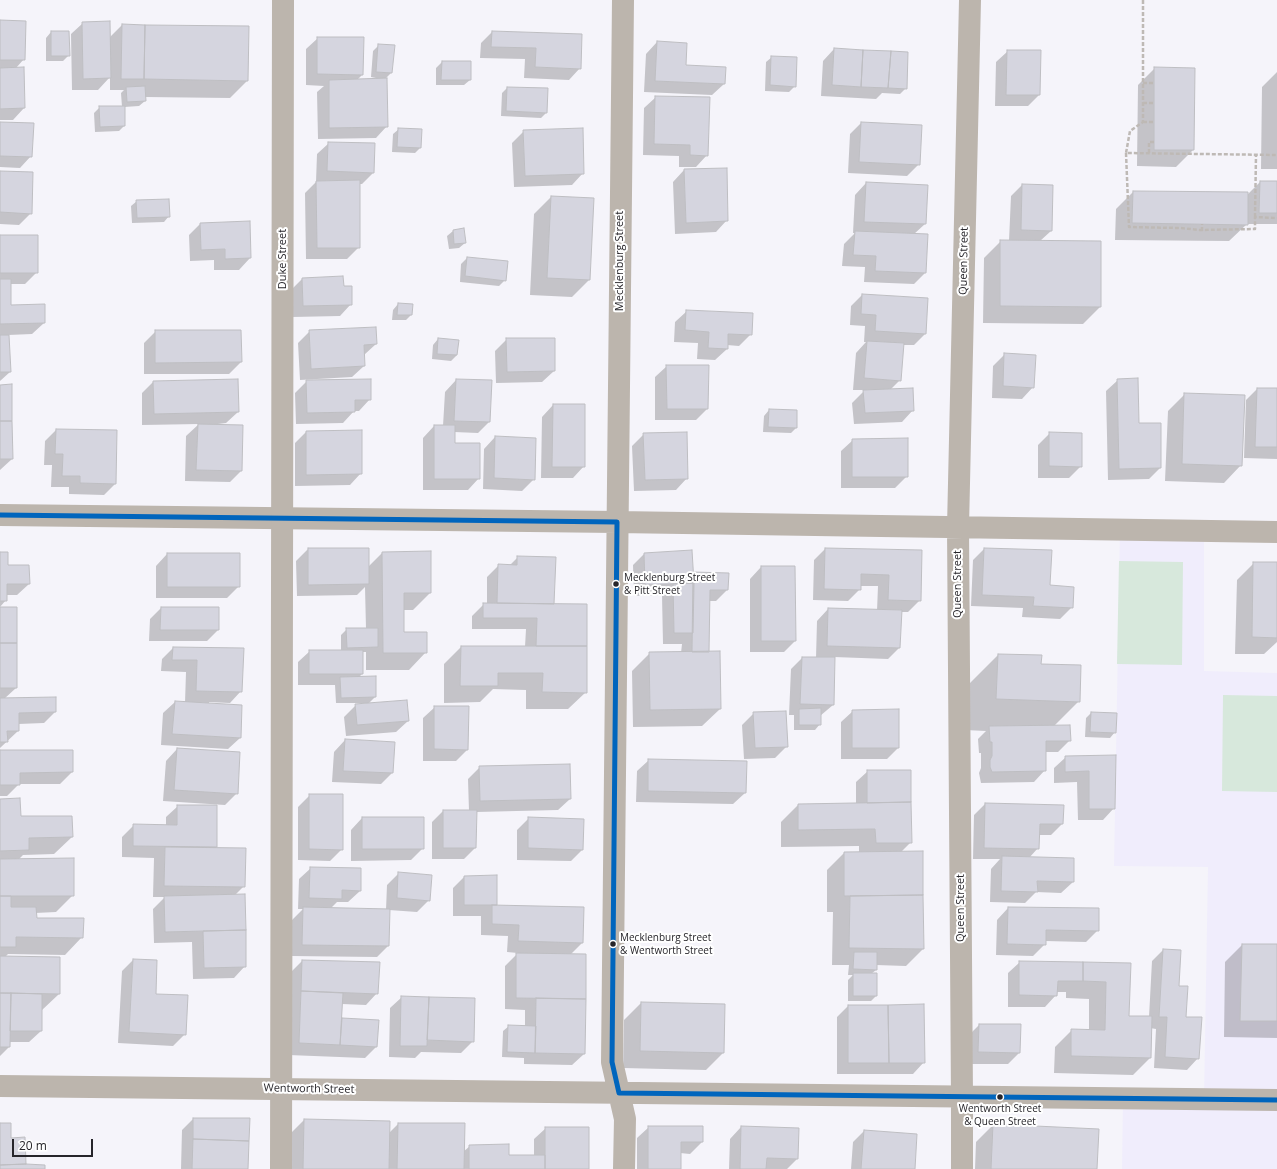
<!DOCTYPE html>
<html>
<head>
<meta charset="utf-8">
<style>
	body { margin:0 }
	#map { position:relative; width:1277px; height:1169px; overflow:hidden; background:#f5f4fa; font-family:"Open Sans",sans-serif }
	canvas { display:block }
	.scale { position:absolute; left:12px; top:1139px; width:81px; height:18px; box-sizing:border-box; border:2px solid #26252a; border-top:0; padding-left:5px; font-size:12px; line-height:14px; white-space:nowrap; color:#26252a; -webkit-text-stroke:3px #fff; paint-order:stroke }
</style>
</head>
<body>
<div id="map">
<canvas width="1277" height="1169"></canvas>
<div class="scale">20 m</div>
</div>
<script>
const ctx = document.querySelector('canvas').getContext('2d');
ctx.lineJoin = 'round';
function fill(path, color) {
  ctx.fillStyle = color;
  ctx.fill(path, 'evenodd');
}
function shape(rows) {
  const path = new Path2D();
  for (const r of rows) {
    path.moveTo(r[0], r[1]);
    for (let i = 2; i < r.length; i += 2) path.lineTo(r[i], r[i + 1]);
  }
  return path;
}
function strokePath(path, color, width, dash) {
  ctx.strokeStyle = color;
  ctx.lineWidth = width;
  ctx.lineCap = dash ? 'butt' : 'round';
  ctx.setLineDash(dash || []);
  ctx.stroke(path);
}
function drawText(font, color, halo, rows, align = 'center') {
  ctx.font = font + ' "Open Sans",sans-serif';
  ctx.lineWidth = 4;
  ctx.setLineDash([]);
  ctx.textBaseline = 'middle';
  ctx.strokeStyle = halo;
  ctx.fillStyle = color;
  for (const [text, x, y, turn = 0] of rows) {
    ctx.save();
    ctx.translate(x, y);
    ctx.rotate((+turn || 0) * Math.PI / 180);
    ctx.textAlign = isNaN(turn) ? turn : align;
    if (halo) ctx.strokeText(text, 0, 0);
    ctx.fillText(text, 0, 0);
    ctx.restore();
  }
}
fill(shape([
	[1120,529,1204,531,1204,671,1277,673,1277,1169,1122,1169,1123,1098,1204,1099,1208,867,1114,866]
]), '#f0edfc');
fill(shape([
	[1119,561,1183,562,1182,665,1117,664],
	[1223,695,1277,696,1277,792,1222,791]
]), '#d7e8dc');
fill(shape([
	[0,21,24,59,16,68,23,68,24,108,13,120,0,120],
	[83,23,109,38,122,25,247,81,230,98,145,97,145,101,139,106,124,107,124,126,119,131,95,132,94,113,100,107,122,107,121,93,124,90,110,90,110,77,98,90,72,90,71,34],
	[51,32,69,55,63,61,46,61,46,38],
	[492,32,581,35,580,68,569,80,524,78,525,59,480,58,481,43],
	[318,38,362,75,357,80,376,79,376,78,371,77,373,51,379,45,394,46,391,73,386,78,387,126,376,138,318,139,317,92,324,86,306,85,306,49],
	[657,42,685,66,724,84,712,95,644,92,646,54],
	[834,49,906,88,900,94,882,93,876,99,821,96,823,61],
	[1008,51,1039,95,1028,106,995,106,996,62],
	[772,57,795,86,789,92,765,91,766,62],
	[442,62,470,80,464,85,436,85,436,68],
	[1155,68,1193,150,1176,167,1137,166,1138,85],
	[1277,72,1277,169,1261,169,1262,87],
	[507,88,546,113,541,118,501,116,502,93],
	[656,97,707,155,696,167,679,167,679,156,643,155,644,108],
	[0,123,31,156,20,168,0,167],
	[861,123,919,164,907,176,848,173,850,134],
	[399,129,420,148,415,153,392,152,393,134],
	[524,131,583,173,572,185,514,187,512,143],
	[329,143,373,173,362,184,359,184,359,247,347,259,306,259,305,193,316,182,317,154],
	[684,170,727,220,716,232,675,234,673,182],
	[0,172,31,213,19,225,0,224],
	[1260,182,1277,182,1277,224,1247,224,1229,241,1115,240,1116,209,1133,192,1247,195],
	[866,183,927,186,925,224,914,234,925,273,914,284,864,282,865,267,842,266,844,244,855,233,853,233,855,195],
	[1022,185,1051,231,1040,241,1100,307,1083,324,983,323,984,258,1001,241,1009,241,1011,196],
	[551,197,589,280,572,297,530,295,534,214],
	[137,201,169,216,164,222,132,223,131,206],
	[200,224,250,258,239,270,214,270,214,260,190,261,189,235],
	[463,229,465,243,459,248,449,249,447,236,453,231],
	[0,236,37,272,25,284,10,284,10,306,44,323,32,334,8,335,10,372,0,381],
	[467,258,505,280,499,286,460,282,461,264],
	[302,279,343,287,351,304,340,316,292,317,291,290],
	[862,295,925,334,914,345,902,345,900,380,890,390,913,410,902,422,854,424,852,403,865,390,853,390,856,353,866,342,864,342,865,326,850,325,851,306],
	[398,304,411,315,406,320,392,320,393,310],
	[687,311,751,334,739,346,727,345,727,349,715,360,697,359,698,343,674,342,675,322],
	[156,331,240,331,241,362,229,374,144,374,144,343],
	[310,331,376,344,364,355,364,366,352,377,300,380,298,343],
	[438,339,458,341,457,355,451,361,432,359,433,345],
	[507,339,554,371,542,382,496,383,495,351],
	[1005,354,1033,387,1022,399,992,398,993,366],
	[667,366,707,409,696,420,655,420,655,377],
	[456,380,489,422,478,433,454,432,454,444,479,478,468,490,423,490,423,438,434,426,443,426,445,392],
	[1118,380,1138,424,1160,468,1149,479,1108,480,1106,391],
	[307,381,370,399,359,411,354,411,343,423,296,424,295,393],
	[153,382,238,412,226,423,218,424,241,471,230,482,185,481,186,436,199,424,142,425,142,393],
	[0,386,12,459,0,470],
	[1257,389,1277,389,1277,459,1244,458,1246,400],
	[1185,394,1241,465,1224,483,1165,481,1168,411],
	[553,405,584,466,573,478,541,478,542,417],
	[769,410,796,428,791,433,763,432,764,416],
	[56,430,115,484,104,495,69,494,69,487,51,487,52,465,44,465,45,441],
	[306,432,361,473,350,485,295,486,295,443],
	[1050,433,1081,466,1069,478,1038,478,1038,445],
	[644,434,687,478,676,490,634,491,632,446],
	[495,437,534,479,522,491,483,489,484,449],
	[853,440,907,476,895,488,841,488,841,451],
	[308,549,368,549,368,567,382,553,430,593,413,610,403,610,403,633,426,652,409,670,366,670,366,652,362,652,362,674,359,677,375,697,368,704,408,721,396,732,346,736,344,717,356,705,366,704,366,703,336,703,335,685,298,685,298,662,310,651,341,651,341,635,347,629,366,629,365,587,357,595,297,596,296,561],
	[825,549,921,551,920,600,908,612,901,612,899,648,888,659,834,657,833,705,820,716,820,724,815,730,794,730,794,715,789,715,791,669,802,658,816,658,817,621,828,609,877,611,878,586,860,586,860,589,848,601,813,600,814,560],
	[984,549,1049,586,1072,607,1060,619,1022,617,1023,608,971,606,973,560],
	[0,553,7,566,29,584,17,595,6,595,6,600,0,607],
	[167,554,239,586,227,598,156,598,156,566],
	[644,554,692,573,727,590,716,601,709,601,708,652,720,709,702,726,633,727,632,671,650,653,681,653,682,644,663,644,662,595,634,596,633,565],
	[518,557,553,605,586,692,568,709,526,709,526,690,493,689,480,702,444,703,444,664,461,647,525,647,526,629,472,629,472,616,484,604,487,604,487,577,499,565,509,566],
	[1254,563,1277,563,1277,642,1264,654,1235,654,1237,580],
	[761,567,795,641,784,652,750,652,750,579],
	[0,608,16,688,4,699,55,712,44,723,18,724,18,731,0,748],
	[161,608,218,630,207,641,149,641,150,619],
	[173,648,243,649,241,691,230,703,209,702,209,704,241,706,240,738,228,749,161,745,163,713,175,702,185,703,186,672,161,671,162,659],
	[998,655,1040,665,1079,701,1054,726,1070,740,1058,752,1045,752,1045,770,1034,782,981,783,979,773,981,768,981,753,979,753,978,739,986,731,965,730,967,686],
	[435,707,468,749,456,761,423,761,423,718],
	[853,711,898,748,887,759,841,759,841,722],
	[754,713,786,747,775,758,744,759,742,725],
	[1091,713,1115,732,1110,738,1085,737,1086,718],
	[345,740,392,773,381,784,332,782,334,752],
	[177,749,237,793,225,805,163,801,166,761],
	[0,751,72,751,72,772,60,784,19,784,7,796,0,796],
	[1115,756,1114,808,1103,820,1078,820,1077,782,1054,783,1054,768,1066,757],
	[649,760,745,793,733,804,636,802,637,771],
	[480,767,570,799,558,810,476,812,475,848,464,859,432,859,432,822,443,811,469,811,468,779],
	[868,771,911,842,901,852,922,852,923,949,906,966,876,965,876,970,871,974,876,996,871,1001,848,1001,848,980,853,975,848,975,849,965,832,965,833,912,827,912,827,870,844,853,859,852,859,846,781,847,781,822,798,805,856,804,856,782],
	[310,795,342,849,330,861,298,860,298,807],
	[0,800,20,817,71,817,72,837,54,854,23,855,18,860,73,895,56,912,35,913,36,919,82,937,65,955,8,954,5,957,59,994,41,1011,41,1031,29,1042,9,1042,9,1047,0,1056],
	[985,804,1062,824,1051,835,1038,835,1038,848,1029,858,1073,882,1061,893,1036,892,1025,903,990,902,991,869,1000,859,973,859,974,815],
	[178,806,216,806,216,848,244,886,235,895,245,966,234,978,193,979,192,942,154,943,153,909,165,897,153,897,154,858,122,857,122,837,134,825,166,826,166,817],
	[362,818,423,848,411,860,351,861,351,830],
	[529,818,582,850,571,861,517,860,517,830],
	[311,868,360,891,348,902,337,902,330,909,386,910,387,885,399,873,429,900,417,912,389,910,388,946,377,957,291,956,292,920,303,909,298,909,299,879],
	[496,876,496,906,582,943,570,955,584,1054,572,1065,524,1064,524,1058,502,1057,503,1031,509,1026,525,1026,525,1010,505,1009,505,966,518,953,507,952,508,936,481,935,481,916,453,916,453,888,464,877],
	[1008,908,1098,930,1086,942,1045,941,1045,944,1033,956,996,955,997,920],
	[1242,945,1277,945,1277,1038,1224,1037,1225,962],
	[1163,950,1178,987,1185,1017,1198,1058,1187,1070,1154,1068,1156,1029,1150,1028,1150,1058,1133,1075,1054,1073,1055,1047,1072,1030,1089,1030,1089,999,1066,998,1066,992,1056,992,1056,995,1045,1007,1008,1007,1008,973,1020,962,1130,964,1128,1017,1149,1017,1152,961],
	[133,960,154,994,185,1034,173,1046,118,1043,122,971],
	[302,961,377,993,366,1005,342,1004,341,1019,378,1021,376,1047,365,1058,288,1055,291,972],
	[402,997,473,1041,461,1053,421,1052,415,1058,389,1057,390,1008],
	[641,1003,723,1053,706,1070,623,1068,624,1020],
	[848,1006,924,1062,913,1074,837,1074,837,1017],
	[979,1025,1019,1053,1008,1064,967,1064,968,1036],
	[193,1119,247,1169,181,1169,182,1130],
	[304,1120,389,1133,398,1124,463,1152,470,1146,508,1156,534,1156,534,1139,546,1128,588,1169,286,1169,287,1137],
	[993,1125,1096,1169,975,1169,976,1142],
	[649,1127,702,1127,702,1142,690,1154,680,1153,680,1169,637,1169,637,1138],
	[741,1127,797,1159,787,1169,729,1169,730,1139],
	[864,1131,914,1169,851,1169,853,1142]
]), '#0003');
const building = shape([
	[0,20,26,21,25,60,0,60,0,20],
	[110,21,111,78,83,79,82,22,110,21],
	[122,24,145,25,144,79,121,79,122,24],
	[145,25,249,26,248,81,144,79,145,25],
	[51,31,69,31,70,56,51,56,51,31],
	[492,31,582,34,581,69,535,67,536,48,491,47,492,31],
	[317,37,364,37,363,75,317,74,317,37],
	[657,41,687,43,686,65,726,67,725,84,655,81,657,41],
	[378,44,395,45,392,73,376,72,378,44],
	[834,48,863,50,861,87,832,85,834,48],
	[863,50,891,51,888,88,861,87,863,50],
	[1007,50,1041,50,1040,95,1006,95,1007,50],
	[891,51,908,52,907,89,888,88,891,51],
	[771,56,797,57,796,87,770,85,771,56],
	[442,61,471,61,471,80,441,80,442,61],
	[24,67,25,108,0,109,0,68,24,67],
	[1154,67,1195,68,1194,150,1154,150,1154,67],
	[387,78,388,127,329,128,329,80,387,78],
	[145,86,146,101,127,102,126,87,145,86],
	[507,87,548,88,547,113,506,111,507,87],
	[655,96,710,97,708,156,690,155,690,145,654,144,655,96],
	[99,106,125,106,125,126,100,127,99,106],
	[0,122,34,123,32,157,0,156,0,122],
	[861,122,922,125,920,165,859,162,861,122],
	[398,128,422,129,421,148,397,147,398,128],
	[583,128,584,174,525,176,523,130,583,128],
	[328,142,375,143,374,173,327,171,328,142],
	[727,168,728,221,686,223,684,169,727,168],
	[0,171,33,172,32,214,0,212,0,171],
	[360,180,360,248,317,248,316,181,360,180],
	[1260,181,1277,181,1277,213,1259,213,1260,181],
	[866,182,928,185,926,224,864,222,866,182],
	[1022,184,1053,185,1052,231,1021,230,1022,184],
	[1133,191,1248,192,1248,225,1132,223,1133,191],
	[551,196,594,198,590,280,547,278,551,196],
	[169,199,170,217,137,218,136,200,169,199],
	[250,221,251,258,225,259,225,249,201,250,200,223,250,221],
	[464,228,466,243,454,244,453,230,464,228],
	[855,231,928,234,926,273,875,271,876,256,853,255,855,231],
	[0,235,38,235,38,273,0,273,0,235],
	[1000,240,1101,241,1101,307,1000,306,1000,240],
	[467,257,508,261,506,281,465,276,467,257],
	[343,276,344,286,352,286,352,305,303,306,302,278,343,276],
	[0,279,11,279,11,305,45,304,45,323,0,324,0,279],
	[862,294,928,298,926,334,875,331,876,315,861,314,862,294],
	[398,303,413,304,412,315,397,315,398,303],
	[686,310,753,313,752,335,728,334,728,349,708,348,709,332,685,330,686,310],
	[376,327,377,344,364,345,365,366,311,369,309,330,376,327],
	[155,330,241,330,242,362,155,363,155,330],
	[0,335,9,335,11,372,0,372,0,335],
	[438,338,459,340,457,355,437,354,438,338],
	[506,338,555,338,555,371,507,372,506,338],
	[867,341,904,343,901,381,864,378,867,341],
	[1004,353,1036,355,1034,388,1003,386,1004,353],
	[666,365,709,365,708,409,667,409,666,365],
	[1138,378,1139,423,1161,423,1161,468,1119,469,1117,379,1138,378],
	[238,379,239,412,154,414,153,381,238,379],
	[371,379,371,400,355,400,355,412,307,413,306,380,371,379],
	[456,379,492,380,490,422,454,421,456,379],
	[12,384,12,421,0,421,0,385,12,384],
	[913,388,914,411,865,413,863,390,913,388],
	[1257,388,1277,388,1277,447,1255,447,1257,388],
	[1184,393,1245,395,1242,466,1182,464,1184,393],
	[553,404,585,404,585,467,552,467,553,404],
	[769,409,797,410,797,428,768,427,769,409],
	[0,421,12,421,13,459,0,459,0,421],
	[198,424,243,425,242,471,196,470,198,424],
	[434,425,455,425,455,443,480,443,480,479,434,479,434,425],
	[56,429,117,430,116,484,80,483,80,476,62,476,63,454,55,454,56,429],
	[362,430,362,474,306,475,306,431,362,430],
	[687,432,688,479,645,480,643,433,687,432],
	[1049,432,1082,433,1082,467,1049,466,1049,432],
	[495,436,536,438,535,480,494,478,495,436],
	[908,438,908,477,852,477,852,439,908,438],
	[308,548,369,548,369,584,308,585,308,548],
	[825,548,922,550,921,601,888,600,889,575,861,574,861,590,824,589,825,548],
	[984,548,1052,550,1050,585,1074,587,1073,608,1033,606,1034,597,982,595,984,548],
	[692,550,694,583,645,585,644,553,692,550],
	[431,551,431,593,404,593,404,632,427,632,427,653,383,653,382,552,431,551],
	[0,552,8,552,8,565,29,565,30,584,7,584,7,601,0,601,0,552],
	[167,553,240,553,240,587,167,587,167,553],
	[517,556,556,557,554,604,497,603,498,564,517,565,517,556],
	[1253,562,1277,562,1277,638,1252,637,1253,562],
	[761,566,795,566,796,641,761,641,761,566],
	[693,572,729,573,728,590,710,590,709,652,692,652,693,572],
	[694,583,693,633,674,633,673,584,694,583],
	[483,603,587,604,587,646,536,646,537,618,483,618,483,603],
	[0,607,17,607,17,643,0,643,0,607],
	[161,607,219,607,219,630,160,630,161,607],
	[828,608,902,610,900,648,827,646,828,608],
	[346,628,378,628,378,647,347,648,346,628],
	[0,643,17,643,17,688,0,688,0,643],
	[461,646,587,646,587,693,542,692,543,673,498,673,498,686,460,686,461,646],
	[173,647,244,648,242,692,196,691,197,660,172,660,173,647],
	[309,650,363,650,363,674,309,674,309,650],
	[720,651,721,709,650,710,649,652,720,651],
	[998,654,1042,655,1041,664,1081,665,1080,702,996,699,998,654],
	[802,657,835,657,834,705,800,704,802,657],
	[376,676,376,697,341,698,340,677,376,676],
	[56,697,56,712,19,713,19,731,7,731,8,742,0,742,0,698,56,697],
	[407,700,409,721,357,725,355,704,407,700],
	[175,701,242,705,241,738,172,734,175,701],
	[434,706,469,706,468,750,434,749,434,706],
	[821,708,821,725,799,725,799,709,821,708],
	[899,709,899,748,852,748,852,710,899,709],
	[786,711,788,747,755,748,753,712,786,711],
	[1091,712,1117,713,1116,733,1090,732,1091,712],
	[1070,725,1071,741,1046,741,1046,771,992,772,990,767,990,760,992,756,992,742,990,742,989,726,1070,725],
	[345,739,395,742,393,773,343,771,345,739],
	[177,748,240,752,238,794,174,790,177,748],
	[0,750,73,750,73,772,20,773,20,785,0,785,0,750],
	[1116,755,1115,809,1089,809,1089,771,1065,772,1065,756,1116,755],
	[648,759,747,761,746,793,648,791,648,759],
	[570,764,571,799,480,801,479,766,570,764],
	[867,770,911,770,911,802,867,803,867,770],
	[309,794,343,794,343,850,309,849,309,794],
	[20,798,21,816,72,816,73,837,29,838,29,850,0,851,0,799,20,798],
	[911,802,912,843,876,843,875,829,798,830,798,804,911,802],
	[985,803,1064,805,1063,824,1040,824,1039,849,984,848,985,803],
	[177,805,217,805,217,847,133,846,133,824,177,825,177,805],
	[443,810,477,810,476,848,443,848,443,810],
	[362,817,424,817,424,849,362,849,362,817],
	[528,817,584,819,583,850,528,848,528,817],
	[165,847,246,848,245,887,164,886,165,847],
	[923,851,923,895,844,896,844,852,923,851],
	[1002,856,1074,858,1074,882,1037,881,1038,892,1001,891,1002,856],
	[74,858,74,896,0,896,0,859,74,858],
	[310,867,361,868,361,891,342,890,342,899,309,898,310,867],
	[398,872,432,875,430,901,397,898,398,872],
	[497,875,497,905,464,905,464,876,497,875],
	[245,894,246,930,165,932,164,896,245,894],
	[923,895,924,949,849,948,850,896,923,895],
	[0,896,11,896,11,907,36,907,37,918,84,918,83,938,16,937,16,947,0,947,0,896],
	[492,905,584,907,583,943,518,941,519,925,492,924,492,905],
	[303,907,390,909,389,946,302,945,303,907],
	[1008,907,1099,908,1099,931,1046,930,1046,945,1007,944,1008,907],
	[246,930,246,967,204,968,203,931,246,930],
	[1242,944,1277,944,1277,1021,1240,1021,1242,944],
	[1163,949,1181,950,1179,986,1188,986,1186,1017,1202,1017,1199,1059,1165,1057,1167,1017,1159,1017,1163,949],
	[854,952,877,952,877,970,853,969,854,952],
	[516,953,586,954,586,999,516,998,516,953],
	[0,956,60,957,60,994,0,993,0,956],
	[133,959,157,960,156,994,188,995,186,1035,129,1032,133,959],
	[302,960,380,962,378,994,301,991,302,960],
	[1019,961,1083,962,1083,981,1058,981,1057,996,1019,995,1019,961],
	[1083,962,1131,963,1129,1016,1152,1016,1151,1058,1071,1056,1071,1029,1105,1030,1106,982,1083,981,1083,962],
	[853,973,877,973,877,996,853,996,853,973],
	[301,991,343,993,340,1045,299,1043,301,991],
	[0,993,11,993,10,1047,0,1047,0,993],
	[11,993,42,994,42,1031,10,1031,11,993],
	[401,996,429,997,427,1046,400,1046,401,996],
	[429,997,475,998,474,1042,427,1040,429,997],
	[536,998,586,999,585,1054,535,1053,536,998],
	[641,1002,725,1004,724,1053,640,1051,641,1002],
	[924,1004,925,1063,889,1063,888,1005,924,1004],
	[848,1005,888,1005,889,1063,848,1063,848,1005],
	[342,1018,379,1020,377,1047,340,1045,342,1018],
	[979,1024,1021,1024,1020,1053,978,1052,979,1024],
	[508,1025,536,1026,535,1053,507,1052,508,1025],
	[193,1118,250,1118,249,1141,193,1139,193,1118],
	[304,1119,390,1121,389,1169,303,1169,304,1119],
	[0,1123,11,1123,11,1138,25,1137,26,1164,0,1165,0,1123],
	[398,1123,465,1123,464,1169,397,1169,398,1123],
	[993,1124,1099,1129,1097,1169,991,1169,993,1124],
	[648,1126,703,1126,703,1142,681,1142,681,1169,648,1169,648,1126],
	[741,1126,799,1128,798,1159,767,1158,766,1169,740,1169,741,1126],
	[545,1127,589,1127,589,1169,545,1169,545,1127],
	[864,1130,917,1134,915,1169,861,1169,864,1130],
	[193,1139,249,1141,248,1169,192,1169,193,1139],
	[509,1144,509,1155,545,1155,545,1169,469,1169,469,1145,509,1144],
	[26,1164,45,1165,45,1169,0,1169,0,1165,26,1164]
]);
fill(building, '#d5d5df');
strokePath(building, '#bebec2', 1);
strokePath(shape([
	[1143,0,1143,122,1130,131,1126,153,1277,155],
	[1143,83,1154,83],
	[1143,103,1154,103],
	[1143,122,1154,122],
	[1126,153,1129,227,1180,228,1200,230,1255,229,1255,217,1277,218],
	[1149,153,1149,142,1154,142],
	[1255,217,1256,155],
	[1202,231,1202,224]
]), '#beb9b5', 2.5, [4, 2]);
strokePath(shape([
	[623,0,612,1062,625,1119,624,1169],
	[0,515,617,522,1277,532],
	[0,1086,1277,1100],
	[962,1169,962,1097,958,527,970,0]
]), '#bcb5ad', 22);
strokePath(shape([
	[281,1169,283,0]
]), '#bcb5ad', 22);
strokePath(shape([
	[0,515,617,522,612,1062,619,1093,1277,1100]
]), '#0065bd', 5);
for (const [x, y, r, color] of [
	[616,584,3.5,"#26252a"],
	[613,944,3.5,"#26252a"],
	[1000,1097,3.5,"#26252a"]
]) {
  const dot = new Path2D();
  dot.arc(x, y, r, 0, 2 * Math.PI);
  ctx.fillStyle = color;
  ctx.fill(dot);
  strokePath(dot, '#fff', 1.5);
}
drawText('10px', '#26252a', '#fff', [
	["Mecklenburg Street",624,578],
	["& Pitt Street",624,591],
	["Mecklenburg Street",620,938],
	["& Wentworth Street",620,951],
	["Wentworth Street",1000,1109,"center"],
	["& Queen Street",1000,1122,"center"]
], 'left');
drawText('11px', '#26252a', '#fff', [
	["Duke Street",283,259,-90],
	["Mecklenburg Street",620,261,-90],
	["Queen Street",964,261,-89],
	["Queen Street",958,584,-90],
	["Queen Street",961,908,-90],
	["Wentworth Street",309,1089,1]
]);
</script>
</body>
</html>
